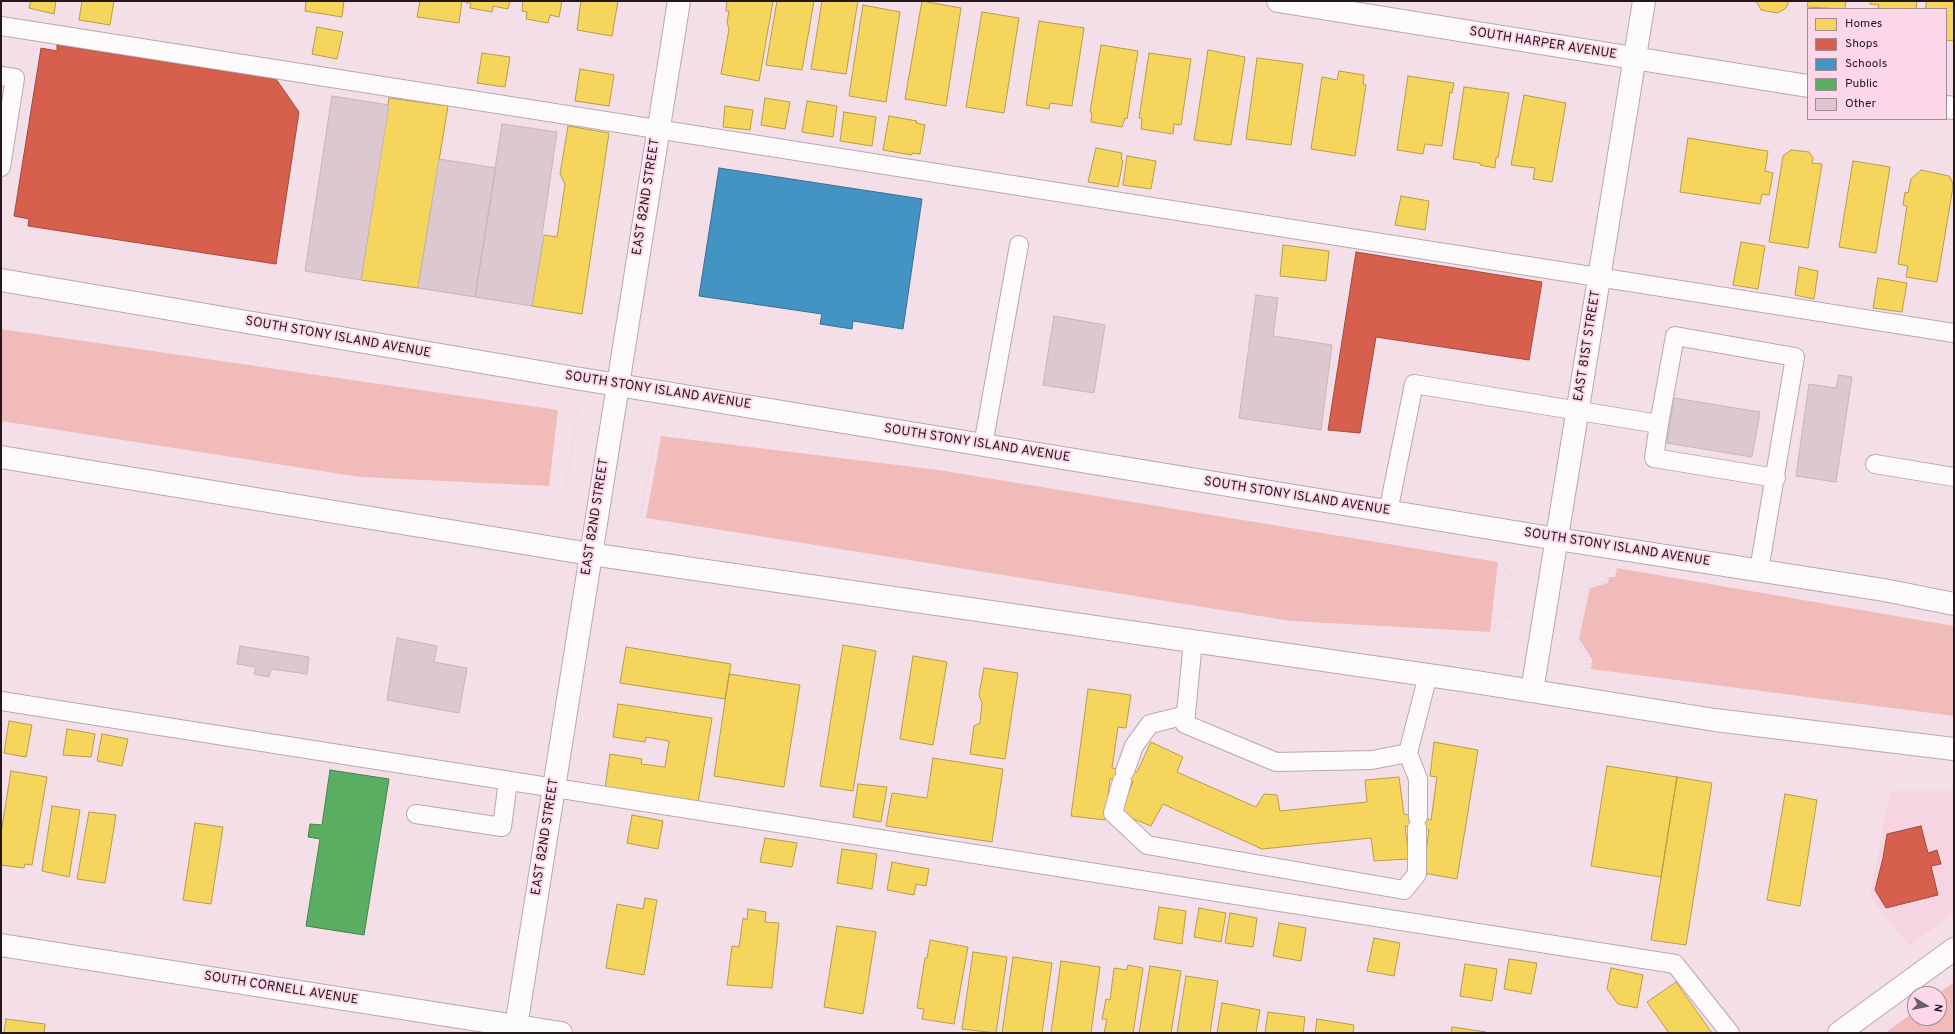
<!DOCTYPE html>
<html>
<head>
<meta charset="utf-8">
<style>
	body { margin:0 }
	#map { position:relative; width:1955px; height:1034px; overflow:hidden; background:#f4dfe8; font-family:Overpass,sans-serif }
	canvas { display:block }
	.frame { position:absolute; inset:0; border:2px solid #24171d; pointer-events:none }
	.legend { position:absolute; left:1807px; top:8px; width:140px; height:112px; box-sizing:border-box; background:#fcd7e7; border:1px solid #a68a96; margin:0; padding:5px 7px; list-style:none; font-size:12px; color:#24171d }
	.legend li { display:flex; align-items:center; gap:8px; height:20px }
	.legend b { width:20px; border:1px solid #a68a96 }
	.north { position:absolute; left:1907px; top:986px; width:40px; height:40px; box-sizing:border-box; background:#fcd7e7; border:1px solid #a68a96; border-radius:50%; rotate:100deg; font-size:11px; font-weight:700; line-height:16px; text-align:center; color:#24171d }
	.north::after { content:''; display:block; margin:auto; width:14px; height:18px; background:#6d5d64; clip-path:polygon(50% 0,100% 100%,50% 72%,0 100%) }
</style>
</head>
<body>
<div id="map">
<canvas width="1955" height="1034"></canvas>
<div class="frame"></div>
<ul class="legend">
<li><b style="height:11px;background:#f6d55c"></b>Homes</li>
<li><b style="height:11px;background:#d6604d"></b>Shops</li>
<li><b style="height:11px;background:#4393c3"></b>Schools</li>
<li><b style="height:11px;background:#5aae61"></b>Public</li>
<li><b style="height:11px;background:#dcc8ce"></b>Other</li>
</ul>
<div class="north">N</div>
</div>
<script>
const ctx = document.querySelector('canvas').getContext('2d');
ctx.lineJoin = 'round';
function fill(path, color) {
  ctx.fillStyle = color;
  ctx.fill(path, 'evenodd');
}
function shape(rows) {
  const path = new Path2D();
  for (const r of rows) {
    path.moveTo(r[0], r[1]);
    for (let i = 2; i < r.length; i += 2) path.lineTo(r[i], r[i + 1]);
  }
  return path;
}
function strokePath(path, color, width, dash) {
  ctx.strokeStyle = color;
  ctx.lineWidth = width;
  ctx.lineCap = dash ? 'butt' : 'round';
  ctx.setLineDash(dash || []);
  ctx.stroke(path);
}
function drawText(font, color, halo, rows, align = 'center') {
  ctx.font = font + ' Overpass,sans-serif';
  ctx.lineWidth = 4;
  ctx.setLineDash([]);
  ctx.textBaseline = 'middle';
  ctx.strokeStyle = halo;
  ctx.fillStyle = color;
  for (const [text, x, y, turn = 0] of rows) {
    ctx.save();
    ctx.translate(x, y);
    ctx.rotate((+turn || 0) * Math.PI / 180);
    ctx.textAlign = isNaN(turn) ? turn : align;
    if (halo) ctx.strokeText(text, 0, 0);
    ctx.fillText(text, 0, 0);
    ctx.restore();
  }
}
fill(shape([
	[1890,791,1954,791,1954,912,1909,946,1870,897]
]), '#f6d4e2');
fill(shape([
	[1,329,558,410,549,486,360,477,1,421],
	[661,436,938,470,1498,562,1490,632,1291,621,646,518],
	[1617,568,1954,626,1954,716,1591,669,1592,659,1579,639,1590,588,1608,583,1609,577,1615,577],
	[1954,982,1954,1033,1885,1033,1915,1011,1915,1018,1939,1018,1938,994]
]), '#f1bbba');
const homes = shape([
	[31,1,56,1,54,14,29,8,31,1],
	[82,1,114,1,110,25,79,20,82,1],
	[306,1,344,1,342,17,305,11,306,1],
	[420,1,462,1,459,23,417,17,420,1],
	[466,1,510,1,508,9,493,6,492,12,470,8,471,3,466,3,466,1],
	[523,1,562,1,559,17,550,15,548,23,526,19,527,12,522,11,523,1],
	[581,1,618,1,612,36,577,30,581,1],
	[727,1,773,1,759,81,721,74,729,29,727,22,729,11,726,11,727,1],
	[777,1,814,1,802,70,766,65,777,1],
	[822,1,858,1,846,74,811,69,822,1],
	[922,1,961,8,946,106,905,99,922,1],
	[1756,1,1789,1,1786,8,1778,13,1761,10,1756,1],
	[1808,1,1846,1,1845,9,1807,7,1808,1],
	[1871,1,1917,1,1916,9,1878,9,1879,5,1870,4,1871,1],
	[1927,1,1954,1,1954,41,1946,40,1946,9,1925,9,1927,1],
	[863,5,900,12,886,102,849,96,863,5],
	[982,12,1019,18,1004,113,966,107,982,12],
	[1039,21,1084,28,1072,106,1050,103,1049,109,1026,105,1039,21],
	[317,27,343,32,337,59,312,54,317,27],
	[1101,45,1138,51,1127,119,1125,118,1122,127,1091,122,1092,113,1090,112,1101,45],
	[1208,50,1245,57,1231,145,1194,140,1208,50],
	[482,53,510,57,505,87,477,83,482,53],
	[1149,53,1191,59,1181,125,1174,124,1173,134,1141,129,1142,119,1139,118,1149,53],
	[1257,58,1303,64,1291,145,1246,139,1257,58],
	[580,69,614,75,609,106,575,101,580,69],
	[1339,71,1364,75,1363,84,1366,85,1355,156,1311,149,1322,77,1337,80,1339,71],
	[1408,76,1454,83,1452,93,1450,92,1442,146,1425,144,1423,154,1397,150,1408,76],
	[1464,87,1509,93,1498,158,1496,157,1495,168,1480,165,1480,163,1453,159,1464,87],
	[1524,95,1566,103,1552,182,1533,179,1535,168,1511,165,1524,95],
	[389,98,448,106,418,288,361,280,389,98],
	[765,98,790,102,785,129,761,125,765,98],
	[807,101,837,106,833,137,802,132,807,101],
	[725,106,753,110,750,130,723,127,725,106],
	[844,112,876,117,872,146,840,141,844,112],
	[889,116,917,121,916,123,925,125,920,154,912,153,912,155,883,150,889,116],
	[568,126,609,133,582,314,532,306,544,235,557,237,565,184,560,174,568,126],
	[1688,138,1768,151,1765,171,1773,173,1769,195,1762,194,1760,204,1680,192,1688,138],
	[1096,148,1122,153,1121,159,1123,161,1118,187,1088,182,1096,148],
	[1791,150,1809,152,1813,158,1812,163,1822,164,1808,248,1769,242,1783,156,1791,150],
	[1127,156,1156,161,1151,189,1123,185,1127,156],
	[1853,161,1890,167,1876,253,1839,247,1853,161],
	[1921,170,1949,176,1952,181,1953,187,1937,282,1906,277,1908,266,1898,264,1907,206,1903,205,1905,192,1908,193,1911,179,1921,170],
	[1401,196,1429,201,1425,230,1395,225,1401,196],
	[1741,242,1765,246,1758,289,1733,285,1741,242],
	[1283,245,1329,251,1326,281,1280,276,1283,245],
	[1799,267,1818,271,1814,299,1795,295,1799,267],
	[1878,278,1907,283,1902,312,1873,308,1878,278],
	[843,645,876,651,853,791,820,786,843,645],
	[626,647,731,664,725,699,620,683,626,647],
	[913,656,947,662,933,745,900,739,913,656],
	[984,668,1018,673,1005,759,970,754,974,726,980,723,982,703,979,695,984,668],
	[729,674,800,685,784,787,714,776,729,674],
	[1088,689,1131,695,1126,728,1118,727,1112,768,1137,772,1151,742,1183,757,1177,772,1256,807,1264,794,1277,795,1280,811,1367,802,1365,780,1399,777,1404,814,1431,820,1437,777,1430,776,1434,742,1478,750,1457,879,1423,873,1429,830,1405,826,1409,859,1374,861,1371,838,1262,849,1163,804,1151,826,1119,813,1133,782,1110,779,1105,820,1071,816,1088,689],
	[618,704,712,718,698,803,605,788,610,754,642,759,641,764,665,767,669,741,646,737,645,742,613,737,618,704],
	[9,721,32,725,26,757,4,753,9,721],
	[67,729,95,734,91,757,63,755,67,729],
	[102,734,128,739,122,766,97,761,102,734],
	[933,758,1003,769,992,842,886,826,892,793,927,798,933,758],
	[1607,766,1677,777,1661,877,1591,866,1607,766],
	[11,771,47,777,32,865,25,864,24,868,1,865,1,833,11,771],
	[1677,777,1712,783,1686,945,1651,940,1677,777],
	[858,784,887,787,881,822,853,817,858,784],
	[1785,794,1817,800,1800,906,1767,900,1785,794],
	[52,806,80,810,69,877,42,871,52,806],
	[89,812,116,815,105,883,77,879,89,812],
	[632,815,663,821,658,849,627,843,632,815],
	[195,823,223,827,211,904,183,900,195,823],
	[765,838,797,843,792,867,760,862,765,838],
	[842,849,877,854,872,889,837,883,842,849],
	[892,862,929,869,926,886,916,884,914,895,887,890,892,862],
	[645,898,657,900,644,975,606,968,617,904,643,909,645,898],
	[1159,907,1186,911,1182,944,1154,939,1159,907],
	[1199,908,1226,913,1221,942,1194,937,1199,908],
	[748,909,766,912,765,922,779,923,772,988,727,985,732,946,739,947,743,918,747,920,748,909],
	[1230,913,1257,918,1253,947,1225,943,1230,913],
	[1279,923,1306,928,1301,961,1273,956,1279,923],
	[837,926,876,932,863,1014,824,1007,837,926],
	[1374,938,1400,943,1394,976,1367,971,1374,938],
	[930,940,968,947,954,1024,922,1019,924,1009,917,1008,925,958,927,958,930,940],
	[973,952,1007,957,996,1033,962,1029,973,952],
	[1013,957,1052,963,1042,1033,1002,1033,1013,957],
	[1509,959,1537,963,1531,994,1504,989,1509,959],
	[1061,961,1100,967,1091,1033,1051,1033,1061,961],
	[1465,964,1497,969,1492,1001,1460,996,1465,964],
	[1128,965,1143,968,1133,1033,1104,1033,1107,1019,1102,1019,1106,999,1110,1000,1114,968,1127,970,1128,965],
	[1150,966,1181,971,1171,1033,1139,1033,1150,966],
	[1611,968,1643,975,1637,1008,1618,1004,1607,989,1611,968],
	[1186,976,1218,981,1210,1033,1177,1033,1186,976],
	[1676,982,1712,1033,1669,1033,1647,1002,1676,982],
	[1222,1003,1260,1010,1256,1033,1217,1033,1222,1003],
	[1268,1012,1305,1017,1303,1033,1265,1033,1268,1012],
	[6,1019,45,1024,44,1033,4,1033,6,1019],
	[1317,1019,1354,1025,1353,1033,1315,1033,1317,1019],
	[1452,1027,1486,1032,1486,1033,1451,1033,1452,1027]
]);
fill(homes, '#f6d55c');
strokePath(homes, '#b79c49', 1);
const shops = shape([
	[57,45,276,79,299,112,276,264,28,226,29,219,14,216,41,48,57,51,57,45],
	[1356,252,1542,282,1529,360,1376,337,1360,433,1328,430,1356,252],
	[1921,826,1928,853,1937,850,1941,864,1931,866,1938,895,1886,908,1875,890,1883,858,1887,834,1921,826]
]);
fill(shops, '#d6604d');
strokePath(shops, '#a14a3f', 1);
const schools = shape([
	[719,168,922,199,903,329,853,321,852,329,820,324,822,314,699,296,719,168]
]);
fill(schools, '#4393c3');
strokePath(schools, '#3a6e91', 1);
const public = shape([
	[330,770,389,779,364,935,306,926,320,839,308,837,310,824,322,825,330,770]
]);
fill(public, '#5aae61');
strokePath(public, '#4a814d', 1);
const building = shape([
	[332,96,389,105,361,280,305,271,332,96],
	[502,124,557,132,542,235,544,235,532,306,475,297,502,124],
	[439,159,496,168,475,297,418,288,439,159],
	[1256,295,1278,298,1273,336,1332,345,1321,430,1239,418,1256,295],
	[1054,316,1105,325,1094,393,1043,385,1054,316],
	[1839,375,1852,377,1836,482,1796,476,1809,384,1836,388,1839,375],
	[1674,398,1760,412,1752,457,1667,443,1674,398],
	[397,638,437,646,434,662,467,668,459,713,387,700,397,638],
	[240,646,309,657,307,674,271,669,269,677,254,674,256,667,237,664,240,646]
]);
fill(building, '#dcc8ce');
strokePath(building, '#c6b5ba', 1);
const lane = shape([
	[1,26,1954,333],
	[1,76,15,78,1,167],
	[1659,424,1654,458,1776,478],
	[983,445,1019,245],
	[1875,464,1954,477],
	[1388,512,1414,384,1659,424,1675,336,1795,357,1759,570],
	[1193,641,1185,724,1276,762,1372,760,1408,753,1428,675],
	[1,701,1675,964,1730,1033],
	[1408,753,1418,779,1418,817],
	[1125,771,1134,746,1150,724,1186,715],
	[1122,781,1113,813,1147,845,1404,890,1417,874,1417,828],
	[416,814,502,827,508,781]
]);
const street = shape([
	[1278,1,1808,86],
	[1946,107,1954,108],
	[1532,691,1644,1],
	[1,945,561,1033],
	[515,1033,679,1],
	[1839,1033,1954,949]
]);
const highway = shape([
	[1,280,581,379,1557,539,1884,590,1954,604],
	[1,457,590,554,1469,681,1715,720,1954,749]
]);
strokePath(lane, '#b8a8af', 20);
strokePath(street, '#b8a8af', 24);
strokePath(highway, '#b8a8af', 24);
strokePath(shape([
	[566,485,578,407],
	[640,517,655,439],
	[1505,558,1503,568,1521,581],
	[1494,629,1496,622,1515,614],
	[1586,672,1588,659,1577,641,1588,585,1605,582,1607,575]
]), '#ddd6da', 2.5, [1, 3]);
strokePath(lane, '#fdfafc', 18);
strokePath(street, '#fdfafc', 22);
strokePath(highway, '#fdfafc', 22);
drawText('13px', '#24171d', '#fcd7e7', [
	["SOUTH HARPER AVENUE",1543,44,9],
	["EAST 82ND STREET",647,197,-81],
	["SOUTH STONY ISLAND AVENUE",338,338,10],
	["EAST 81ST STREET",1588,346,-81],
	["SOUTH STONY ISLAND AVENUE",658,391,9],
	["SOUTH STONY ISLAND AVENUE",977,444,9],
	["SOUTH STONY ISLAND AVENUE",1297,497,9],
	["EAST 82ND STREET",596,517,-81],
	["SOUTH STONY ISLAND AVENUE",1617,548,9],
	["EAST 82ND STREET",546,837,-81],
	["SOUTH CORNELL AVENUE",281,989,9]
]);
</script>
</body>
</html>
